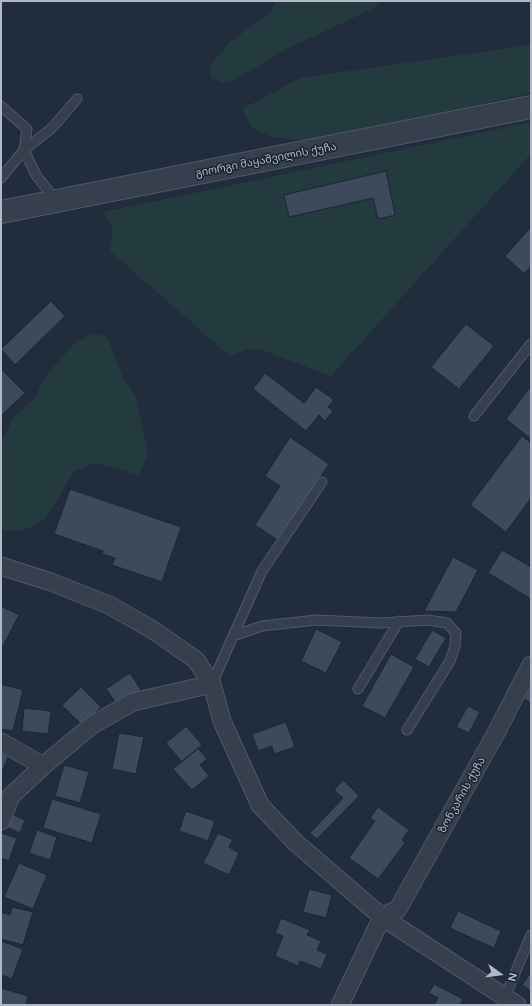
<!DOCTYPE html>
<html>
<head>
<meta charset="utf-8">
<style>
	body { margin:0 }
	#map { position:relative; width:532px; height:1006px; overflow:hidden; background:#212c3d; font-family:Figtree,sans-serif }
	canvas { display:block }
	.frame { position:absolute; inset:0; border:2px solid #b1b9c8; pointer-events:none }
	.north { position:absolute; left:480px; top:954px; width:40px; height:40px; -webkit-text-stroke:3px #1b2431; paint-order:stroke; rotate:104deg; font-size:11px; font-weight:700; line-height:16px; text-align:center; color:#b1b9c8 }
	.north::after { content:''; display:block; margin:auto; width:14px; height:18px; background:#b1b9c8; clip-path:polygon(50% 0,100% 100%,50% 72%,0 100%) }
</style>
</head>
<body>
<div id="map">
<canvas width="532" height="1006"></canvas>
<div class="frame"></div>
<div class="north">N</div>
</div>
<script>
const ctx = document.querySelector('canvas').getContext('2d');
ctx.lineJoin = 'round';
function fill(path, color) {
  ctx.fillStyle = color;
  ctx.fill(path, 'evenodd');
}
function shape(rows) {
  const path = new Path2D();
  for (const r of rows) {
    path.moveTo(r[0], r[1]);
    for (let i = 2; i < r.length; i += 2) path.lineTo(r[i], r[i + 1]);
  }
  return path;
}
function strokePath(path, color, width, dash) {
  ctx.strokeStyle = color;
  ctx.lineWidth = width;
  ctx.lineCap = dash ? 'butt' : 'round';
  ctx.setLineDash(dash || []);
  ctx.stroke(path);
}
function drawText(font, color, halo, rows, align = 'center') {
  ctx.font = font + ' Figtree,"Noto Sans Georgian",sans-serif';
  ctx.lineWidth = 3;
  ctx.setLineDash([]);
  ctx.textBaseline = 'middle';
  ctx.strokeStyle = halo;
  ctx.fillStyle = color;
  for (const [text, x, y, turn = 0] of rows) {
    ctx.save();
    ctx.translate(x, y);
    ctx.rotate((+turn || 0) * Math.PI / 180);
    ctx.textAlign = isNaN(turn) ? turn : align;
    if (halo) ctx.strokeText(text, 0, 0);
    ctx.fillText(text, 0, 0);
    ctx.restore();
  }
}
fill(shape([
	[277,1,381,1,374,8,287,49,233,81,223,83,211,78,210,66,230,42,269,13],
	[531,44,531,93,316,142,271,137,252,127,242,109,300,78,523,46],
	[531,122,530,155,331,376,262,350,248,349,230,356,110,251,113,229,104,212],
	[91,334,107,336,123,377,136,396,148,454,139,475,96,463,75,471,44,520,24,530,1,531,1,442,14,417,32,401,49,372,72,346]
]), '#233a3e');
const building = shape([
	[386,171,395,215,378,219,373,198,289,217,284,195,386,171],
	[531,227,531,266,524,274,505,256,531,227],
	[51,301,65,316,15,365,1,349,51,301],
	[466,324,494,346,459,389,431,367,466,324],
	[1,369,25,393,1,416,1,369],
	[265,373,304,403,316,387,334,400,328,407,333,411,325,421,319,415,306,431,253,389,265,373],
	[531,386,531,439,506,419,531,386],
	[522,436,531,443,531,498,506,532,470,505,522,436],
	[290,437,329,464,279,541,255,525,280,486,265,476,290,437],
	[70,489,181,527,162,582,112,565,115,558,102,554,103,551,54,534,70,489],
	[502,550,531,567,531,599,488,573,502,550],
	[453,557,478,570,456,612,424,611,453,557],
	[1,606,19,615,3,646,1,645,1,606],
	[316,629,342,642,326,673,301,661,316,629],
	[432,630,446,638,429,667,415,659,432,630],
	[391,654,414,667,385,718,362,706,391,654],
	[130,673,141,690,118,706,106,689,130,673],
	[531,683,531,703,523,698,531,683],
	[1,684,23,690,13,731,1,729,1,684],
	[81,687,101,707,83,726,62,705,81,687],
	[468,706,480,712,469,733,456,727,468,706],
	[24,708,51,711,48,734,22,731,24,708],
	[286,722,295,747,274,754,272,746,258,751,252,734,286,722],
	[186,726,202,745,182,762,166,743,186,726],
	[119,733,144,737,136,774,112,769,119,733],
	[1,748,10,752,1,775,1,748],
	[198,748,207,759,200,765,209,776,192,790,173,769,198,748],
	[64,765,89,772,80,803,55,796,64,765],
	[343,780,359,796,317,839,310,833,343,798,334,790,343,780],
	[52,799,101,814,92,843,43,828,52,799],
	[378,807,409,830,402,840,405,843,378,879,349,858,375,821,370,818,378,807],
	[186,811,215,821,208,841,179,831,186,811],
	[11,814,25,820,20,833,6,827,11,814],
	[37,830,57,837,50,860,29,853,37,830],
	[1,833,17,838,9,861,1,858,1,833],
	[218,833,233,840,229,847,239,853,229,875,203,863,218,833],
	[19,863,47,875,33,909,4,897,19,863],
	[309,889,332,895,326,918,303,912,309,889],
	[12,907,33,912,23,945,1,939,1,912,10,915,12,907],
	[458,911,501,931,494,948,450,928,458,911],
	[281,918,310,930,307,935,321,941,317,950,327,954,321,969,300,961,298,966,275,956,283,936,275,933,281,918],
	[1,941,23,949,12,979,1,975,1,941],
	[531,972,531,991,522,985,531,972],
	[434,984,463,999,460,1005,434,1005,438,998,429,993,434,984],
	[1,988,28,996,26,1005,1,1005,1,988]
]);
fill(building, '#3d4a5c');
strokePath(building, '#1d2634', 1);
const service = shape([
	[1,106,27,129,24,150,36,175,56,201],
	[1,178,24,150,52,128,77,99],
	[474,416,531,344],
	[233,636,262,571,322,482],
	[212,684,233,636,262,626,316,620,380,623,428,620,447,623,456,633,455,646,450,661,407,730],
	[358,689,399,621],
	[505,997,531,935]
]);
const minor = shape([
	[1,566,51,582,109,605,153,630,196,660,212,684,222,721,260,805,295,842,382,917,517,1005],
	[1,742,43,766],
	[1,821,11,796,43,766,92,725,133,702,212,684],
	[382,917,398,909,496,733,531,665],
	[340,1005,382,917]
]);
const tertiary = shape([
	[1,212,531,107]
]);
strokePath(service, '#515968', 11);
strokePath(minor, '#515968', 19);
strokePath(tertiary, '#515968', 24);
strokePath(service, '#353f4d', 9);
strokePath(minor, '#353f4d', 17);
strokePath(tertiary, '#353f4d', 22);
drawText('11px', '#b1b9c8', '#1b2431', [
	["გიორგი მაყაშვილის ქუჩა",266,160,-11],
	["ზონკარის ქუჩა",462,795,-61]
]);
</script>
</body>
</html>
